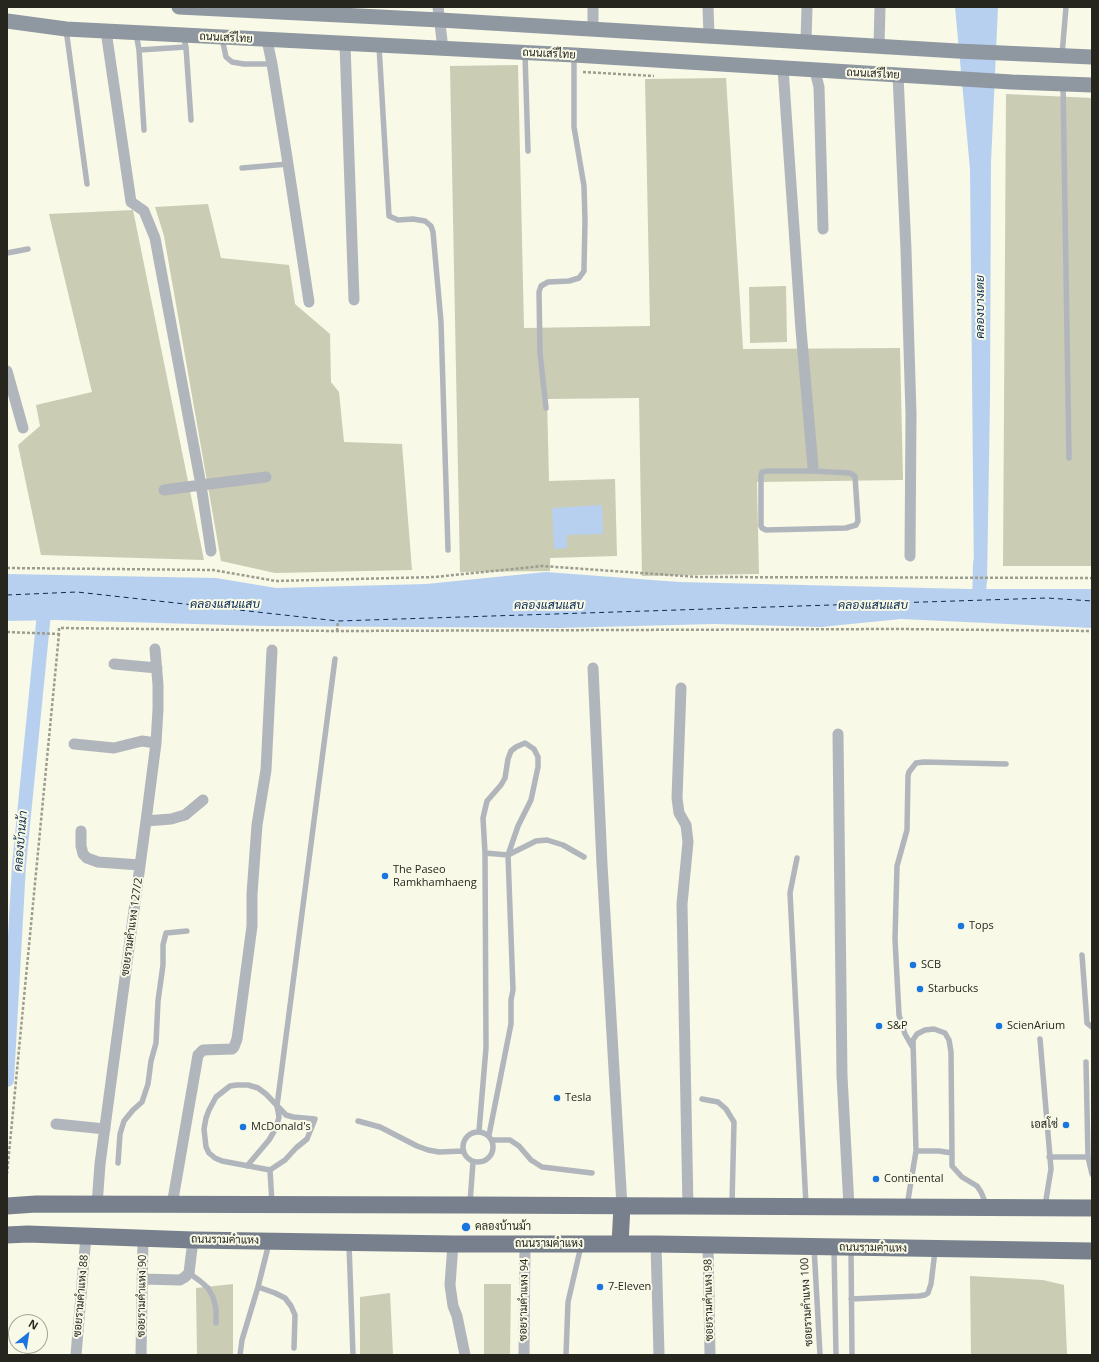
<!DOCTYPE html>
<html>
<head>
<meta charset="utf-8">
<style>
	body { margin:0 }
	#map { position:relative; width:1099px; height:1362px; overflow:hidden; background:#f8f9e6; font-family:"Open Sans",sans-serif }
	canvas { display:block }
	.frame { position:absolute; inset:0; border:8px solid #26261f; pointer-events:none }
	.north { position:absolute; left:8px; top:1314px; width:40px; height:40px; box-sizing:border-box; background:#f8f9e6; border:1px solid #a4a596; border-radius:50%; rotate:30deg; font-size:11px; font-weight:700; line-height:16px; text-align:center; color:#26261f }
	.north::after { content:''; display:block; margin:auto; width:14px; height:18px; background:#1a75de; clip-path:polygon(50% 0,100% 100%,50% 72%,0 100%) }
</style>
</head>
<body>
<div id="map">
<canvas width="1099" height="1362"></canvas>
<div class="frame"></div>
<div class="north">N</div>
</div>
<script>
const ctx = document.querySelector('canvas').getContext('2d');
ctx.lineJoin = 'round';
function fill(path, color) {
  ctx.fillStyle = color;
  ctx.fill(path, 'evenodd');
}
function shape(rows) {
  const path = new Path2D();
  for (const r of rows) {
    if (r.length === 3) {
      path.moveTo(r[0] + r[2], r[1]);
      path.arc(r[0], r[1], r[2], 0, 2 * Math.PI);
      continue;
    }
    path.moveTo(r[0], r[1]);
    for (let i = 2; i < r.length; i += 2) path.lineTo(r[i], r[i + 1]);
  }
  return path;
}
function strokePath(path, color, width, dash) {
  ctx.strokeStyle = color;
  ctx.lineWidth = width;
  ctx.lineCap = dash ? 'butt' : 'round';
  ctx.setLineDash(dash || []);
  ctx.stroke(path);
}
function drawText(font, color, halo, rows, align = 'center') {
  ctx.font = font + ' "Open Sans",Sarabun,sans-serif';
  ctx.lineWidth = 4;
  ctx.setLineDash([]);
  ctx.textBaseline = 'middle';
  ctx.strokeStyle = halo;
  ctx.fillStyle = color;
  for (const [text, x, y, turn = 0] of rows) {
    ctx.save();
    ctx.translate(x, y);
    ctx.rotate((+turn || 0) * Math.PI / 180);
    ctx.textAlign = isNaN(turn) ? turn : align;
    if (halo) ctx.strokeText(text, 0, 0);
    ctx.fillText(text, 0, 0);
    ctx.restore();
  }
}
fill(shape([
	[518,65,524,328,650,326,645,79,726,78,743,349,900,348,903,480,757,482,759,574,642,576,639,398,547,399,549,481,615,479,617,556,550,558,550,571,460,572,450,66],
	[1006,94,1092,98,1092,566,1003,566],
	[208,204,221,258,289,265,295,304,330,334,331,382,339,392,344,442,402,444,412,570,275,573,221,561,164,236,155,207],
	[133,210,204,560,41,555,18,445,40,426,36,405,92,392,49,214],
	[786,286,787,342,750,343,749,287],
	[970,1276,1043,1280,1064,1285,1067,1355,971,1355],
	[233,1284,233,1355,197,1355,196,1288],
	[484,1284,511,1284,510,1355,484,1355],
	[390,1293,393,1355,360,1355,360,1297]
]), '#caccb4');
fill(shape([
	[955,7,998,7,991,163,990,400,987,583,974,583,970,169],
	[602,505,603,534,567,535,567,548,554,549,552,508],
	[546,572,679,582,969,589,1092,589,1092,628,901,619,821,627,714,624,558,628,265,626,54,620,7,621,7,574,216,578,276,588,426,584]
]), '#b8d0ef');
strokePath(shape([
	[979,606,980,563],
	[7,1080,19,865,45,603]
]), '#b8d0ef', 14);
strokePath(shape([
	[7,595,77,592,338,621,1047,598,1092,601]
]), '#0b2b52', 1, [5, 4]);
strokePath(shape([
	[583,72,654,76],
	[7,568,213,570,276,581,435,577,542,566,698,577,1092,578],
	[337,631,338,621],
	[7,632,59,634,59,628,337,631,897,629,1092,631],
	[7,1174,59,634]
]), '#9c9d8f', 2.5, [3, 2]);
strokePath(shape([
	[66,29,87,184],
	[136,33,139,50,144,130],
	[183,35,186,47,191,120],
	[222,38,226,57,232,62,244,64,272,64],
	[379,46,389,216,398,220,413,219,425,221,431,226,433,232,441,322,448,550],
	[139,50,186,47],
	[525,54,528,151],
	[1062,55,1066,7],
	[1063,84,1069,458],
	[242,168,288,164],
	[7,253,28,249],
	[546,408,540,353,539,292,541,286,548,282,569,281,579,278,584,271,584,268,585,221,584,186,574,127,574,56],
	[768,471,813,471,850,473,853,475,855,476,858,521,856,525,846,528,766,530,762,528,761,526,761,475,762,472,768,471],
	[485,853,483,818,487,801,501,785,505,778,508,759,511,751,516,747,525,743,534,749,538,757,538,767,531,800,518,826,508,855,513,990,511,1000,511,1024,489,1135],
	[797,858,790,893,806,1205],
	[1082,955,1087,1023,1092,1027],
	[1040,1039,1051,1169,1045,1206],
	[913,1048,905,1034,899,1015,895,939,897,866,907,830,908,776,909,772,916,763,924,762,1006,764],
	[1086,1062,1088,1157],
	[702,1099,718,1102,726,1109,734,1122,732,1204],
	[358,1121,380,1127,417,1146,428,1150,439,1152,463,1151],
	[479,1131,486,1048,485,853,508,855,536,841,547,840,563,845,584,857],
	[478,1147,15],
	[492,1140,510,1140,519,1146,531,1160,542,1167,592,1173],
	[916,1151,939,1151,952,1153,952,1166,962,1177,977,1186,981,1192,986,1204],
	[1049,1157,1088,1157,1092,1174],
	[118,1163,120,1134,124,1121,133,1110,142,1102,148,1084,151,1061,156,1043,158,1001,163,965,163,945,166,933,187,931],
	[247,1166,269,1140,276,1128,279,1117,277,1106,335,659],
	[270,1170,285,1160,296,1148,307,1139,315,1119,293,1117,286,1115,266,1094,258,1088,248,1085,237,1085,230,1086,216,1097,209,1110,206,1118,204,1129,206,1147,209,1153,215,1158,222,1161,270,1170,272,1203],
	[470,1203,473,1162],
	[907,1206,916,1151,913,1040,917,1034,925,1030,934,1029,945,1033,949,1040,951,1052,952,1153],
	[349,1244,353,1355],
	[814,1247,820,1355],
	[834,1249,836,1355],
	[851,1250,852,1355],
	[189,1273,200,1281,208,1288,213,1297,216,1309,216,1323],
	[258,1287,275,1293,285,1298,291,1306,295,1315,294,1348],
	[851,1299,919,1296,925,1295,928,1293,931,1284,935,1251],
	[240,1355,242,1340,258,1287,269,1243],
	[566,1355,568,1302,581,1246]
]), '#b1b6bd', 5.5);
strokePath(shape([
	[438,7,443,49],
	[708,7,709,36],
	[593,29,593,7],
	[106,31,131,202,144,211,155,238,201,485,266,477],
	[267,40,272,64,286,151,309,302],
	[806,41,807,7],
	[345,44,354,300],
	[879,46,880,7],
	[783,68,801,330,813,467],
	[815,71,819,87,823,229],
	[898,75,906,250,911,414,910,556],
	[7,371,23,428],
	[164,490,201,485,211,551],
	[114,664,157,668],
	[593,668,602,864,622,1206],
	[681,688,677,798,679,813,686,825,688,842,682,904,688,1207],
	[838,734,842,1076,849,1207],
	[74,744,114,748,142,741,156,743],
	[146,821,171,819,185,815,203,800],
	[81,831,81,846,83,854,87,858,98,862,140,865],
	[56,1124,105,1129],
	[97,1205,100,1164,146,821,156,743,158,709,158,685,155,649],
	[172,1205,198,1055,203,1050,232,1049,234,1047,237,1039,252,926,252,894,257,825,266,770,272,650],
	[453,1244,450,1285,453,1306,457,1316,465,1355],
	[656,1244,659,1355],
	[708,1245,710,1355],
	[142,1279,180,1280,185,1277,189,1273,193,1240],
	[76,1355,86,1236],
	[141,1355,143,1238],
	[524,1355,525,1244]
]), '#b1b6bd', 11);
strokePath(shape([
	[179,7,440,20,957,51,1092,57],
	[7,21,66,29,574,55,1012,82,1092,85]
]), '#8f97a1', 15);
strokePath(shape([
	[7,1206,36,1204,470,1205,1092,1208],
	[7,1235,28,1234,193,1240,453,1244,656,1244,1092,1251],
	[620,1244,622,1206]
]), '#77808c', 17);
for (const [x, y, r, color] of [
	[385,876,4,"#1a75de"],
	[961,926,4,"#1a75de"],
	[913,965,4,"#1a75de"],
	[920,989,4,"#1a75de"],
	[879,1026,4,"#1a75de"],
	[999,1026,4,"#1a75de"],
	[557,1098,4,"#1a75de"],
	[1066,1125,4,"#1a75de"],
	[243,1127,4,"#1a75de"],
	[876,1179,4,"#1a75de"],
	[466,1227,5,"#1a75de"],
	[600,1287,4,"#1a75de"]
]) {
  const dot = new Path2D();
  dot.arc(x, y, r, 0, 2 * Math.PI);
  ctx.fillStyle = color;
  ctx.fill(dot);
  strokePath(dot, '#f8f9e6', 1.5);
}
drawText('11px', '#26261f', '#f8f9e6', [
	["ถนนเสรีไทย",226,38,3],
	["ถนนเสรีไทย",549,54,3],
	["ถนนเสรีไทย",873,74,3],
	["ซอยรามคำแหง 127/2",132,927,-82],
	["ถนนรามคำแหง",225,1240,1],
	["ถนนรามคำแหง",549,1244],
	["ถนนรามคำแหง",873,1248,1],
	["ซอยรามคำแหง 88",81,1296,-85],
	["ซอยรามคำแหง 90",142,1296,-89],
	["ซอยรามคําแหง 94",524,1300,-89],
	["ซอยรามคําแหง 98",709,1300,-91],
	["ซอยรามคำแหง 100",807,1302,-93]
]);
drawText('11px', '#26261f', '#f8f9e6', [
	["The Paseo",393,870],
	["Ramkhamhaeng",393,883],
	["Tops",969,926],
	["SCB",921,965],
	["Starbucks",928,989],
	["S&P",887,1026],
	["ScienArium",1007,1026],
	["Tesla",565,1098],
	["เอสโซ่",1058,1125,"right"],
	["McDonald's",251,1127],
	["Continental",884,1179],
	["คลองบ้านม้า",475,1227],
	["7-Eleven",608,1287]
], 'left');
drawText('italic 12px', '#0b2b52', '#f8f9e6', [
	["คลองบางเตย",981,307,-90],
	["คลองแสนแสบ",225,605],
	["คลองแสนแสบ",549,606],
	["คลองแสนแสบ",873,606],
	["คลองบ้านม้า",21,841,-85]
]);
</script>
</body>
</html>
